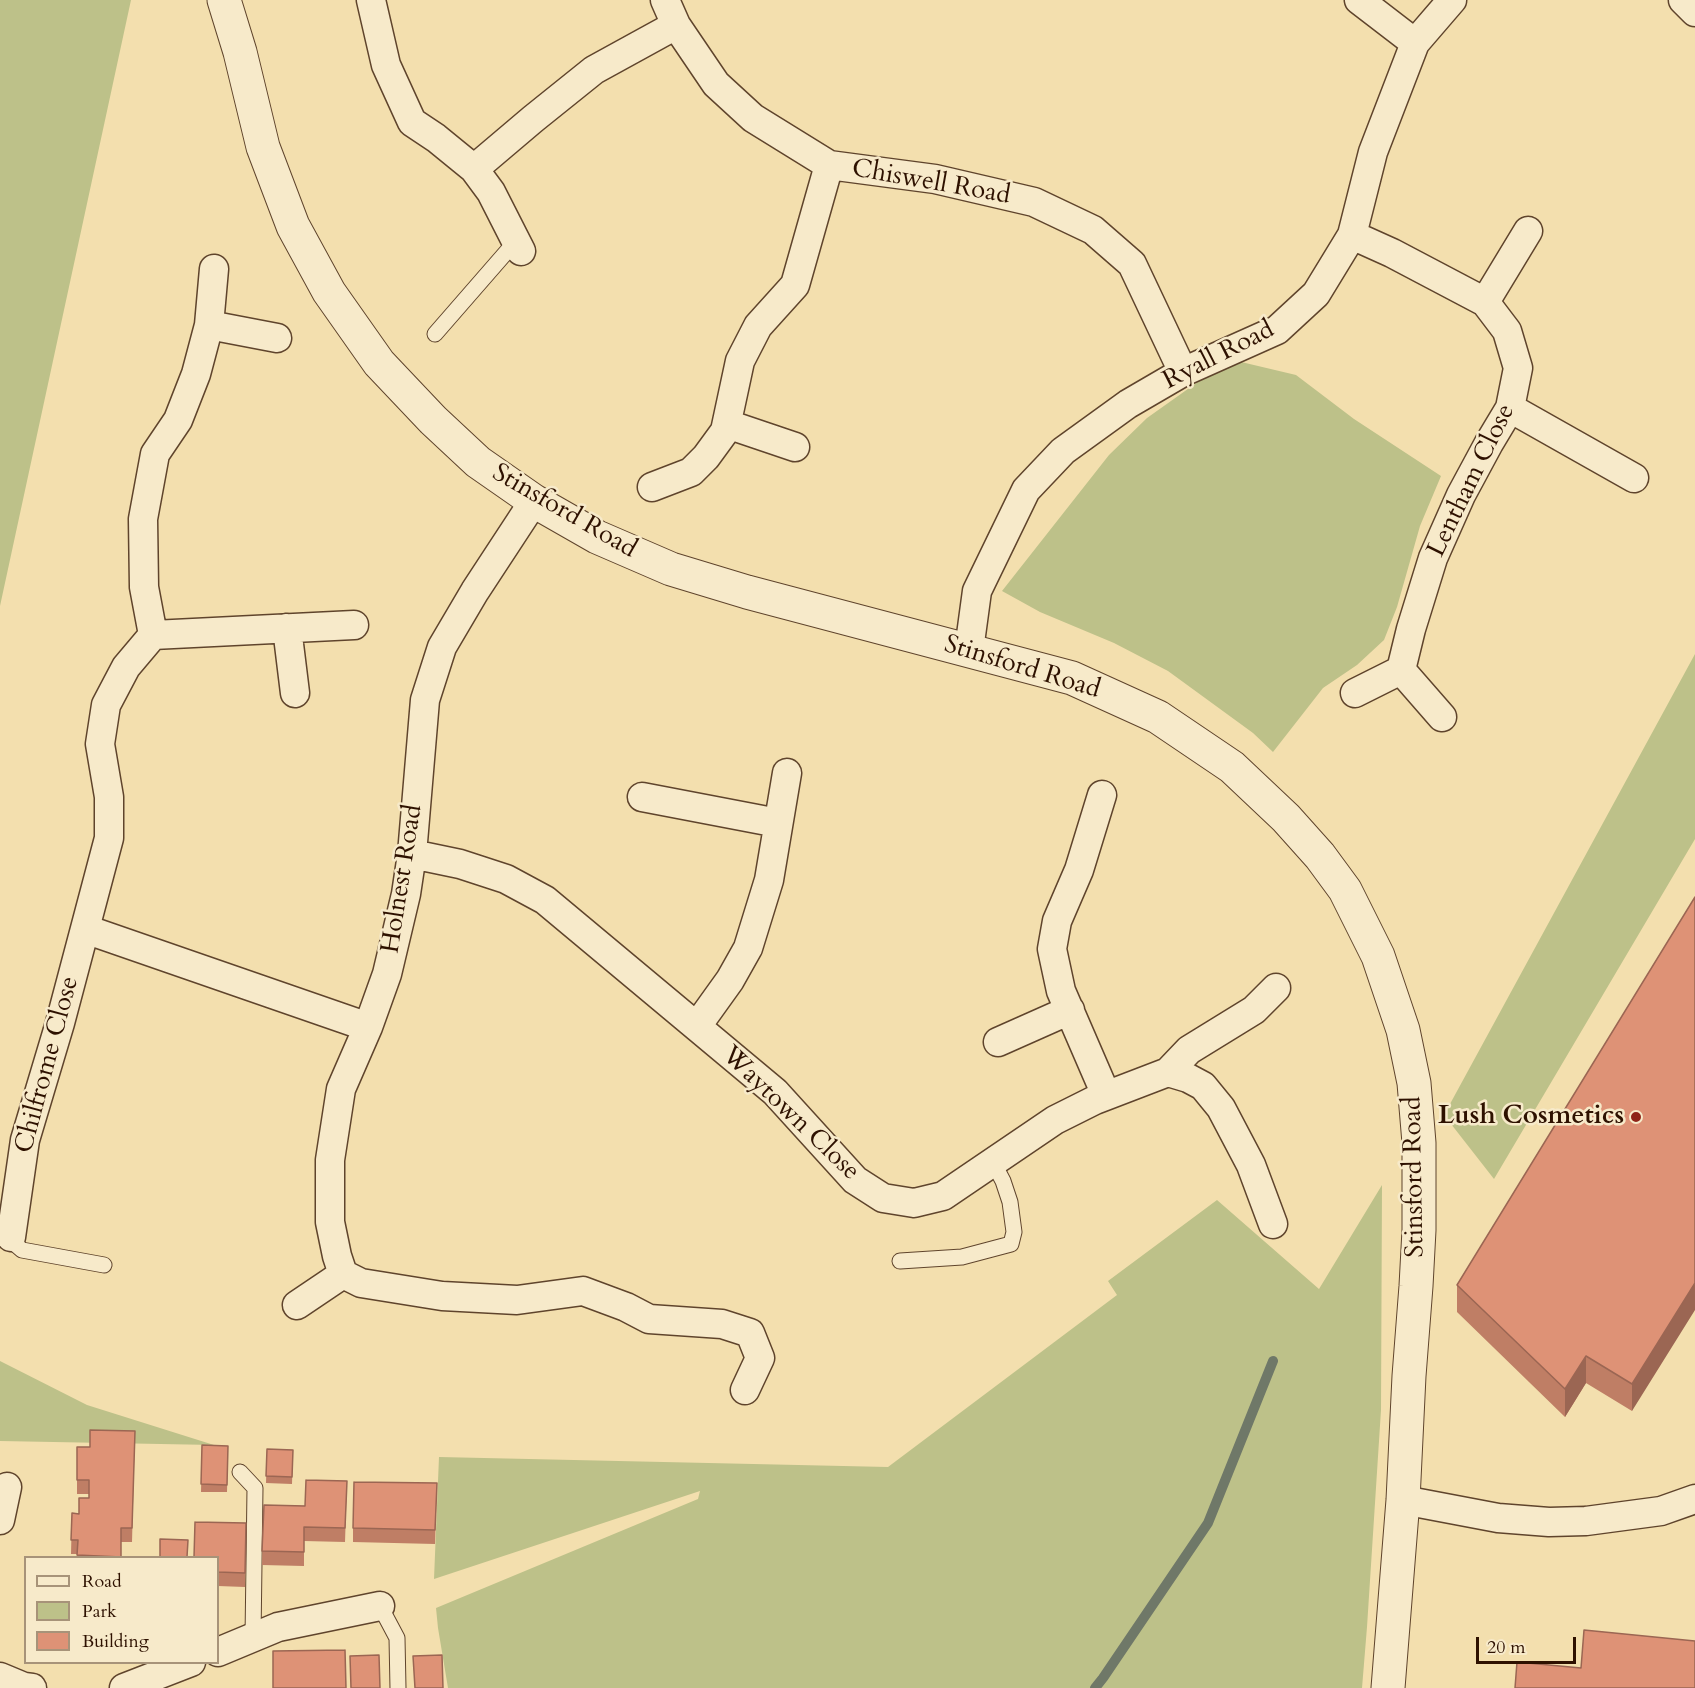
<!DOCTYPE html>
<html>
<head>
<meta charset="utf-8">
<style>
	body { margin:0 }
	#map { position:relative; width:1695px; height:1688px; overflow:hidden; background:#f3dfae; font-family:Cardo,serif }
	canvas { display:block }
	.legend { position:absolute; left:24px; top:1556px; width:195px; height:108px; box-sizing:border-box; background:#f7eaca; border:2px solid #a79379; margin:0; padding:8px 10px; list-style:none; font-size:18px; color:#2e1100 }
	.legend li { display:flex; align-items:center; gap:12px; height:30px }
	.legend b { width:30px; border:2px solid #a79379 }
	.scale { position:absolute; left:1476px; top:1637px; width:100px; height:27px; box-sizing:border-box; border:3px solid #2e1100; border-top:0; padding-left:8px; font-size:18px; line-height:21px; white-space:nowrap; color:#2e1100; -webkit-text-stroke:4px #f7eaca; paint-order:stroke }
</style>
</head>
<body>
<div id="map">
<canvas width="1695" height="1688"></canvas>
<ul class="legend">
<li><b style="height:8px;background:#f7eaca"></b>Road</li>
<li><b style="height:16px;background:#bdc189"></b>Park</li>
<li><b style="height:16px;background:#de9276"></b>Building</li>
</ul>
<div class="scale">20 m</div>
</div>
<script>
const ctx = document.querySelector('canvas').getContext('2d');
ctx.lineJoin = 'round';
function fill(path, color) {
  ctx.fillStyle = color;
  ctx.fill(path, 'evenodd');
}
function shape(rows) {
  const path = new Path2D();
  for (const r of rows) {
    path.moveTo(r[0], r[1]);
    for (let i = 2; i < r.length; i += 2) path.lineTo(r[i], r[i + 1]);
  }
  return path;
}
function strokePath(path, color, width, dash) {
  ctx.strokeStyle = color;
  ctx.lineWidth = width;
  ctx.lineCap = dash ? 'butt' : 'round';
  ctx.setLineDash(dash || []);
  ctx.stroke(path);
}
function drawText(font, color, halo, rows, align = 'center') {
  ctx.font = font + ' Cardo,serif';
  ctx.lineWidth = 5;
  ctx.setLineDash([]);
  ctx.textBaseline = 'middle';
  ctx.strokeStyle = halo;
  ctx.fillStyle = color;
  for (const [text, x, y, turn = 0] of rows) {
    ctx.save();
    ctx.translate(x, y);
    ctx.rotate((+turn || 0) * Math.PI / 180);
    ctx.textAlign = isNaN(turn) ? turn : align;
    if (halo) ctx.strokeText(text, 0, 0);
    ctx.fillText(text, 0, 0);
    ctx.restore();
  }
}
fill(shape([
	[0,0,131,0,0,606],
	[1237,361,1296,375,1354,419,1441,476,1420,526,1397,607,1384,640,1357,665,1323,688,1273,752,1253,733,1168,671,1114,643,1040,612,1002,591,1109,455,1147,418,1209,374],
	[1695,654,1695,839,1494,1179,1444,1115],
	[1382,1185,1381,1410,1367,1627,1362,1688,448,1688,438,1628,436,1608,698,1499,700,1491,434,1579,439,1457,888,1467,1117,1295,1108,1281,1217,1200,1319,1289],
	[0,1361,87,1405,214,1445,0,1441]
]), '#bdc189');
strokePath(shape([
	[1095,1688,1103,1678,1208,1523,1273,1361]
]), '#6f7868', 10);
const service = shape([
	[435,334,516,241],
	[11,1237,15,1244,22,1250,104,1265],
	[900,1261,962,1257,1011,1244,1014,1232,1010,1202,1003,1181,993,1162],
	[240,1472,255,1488,253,1638],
	[380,1606,397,1638,398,1688]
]);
const minor = shape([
	[371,0,386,65,412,122,436,138,474,169,491,192,521,251],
	[665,0,676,25,716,84,753,118,829,165,935,179,1034,202,1093,230,1132,264,1183,372],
	[1359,0,1415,43],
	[1683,0,1695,12],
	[474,169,533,119,594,70,676,25],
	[1352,235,1392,253,1485,302,1507,331,1518,368,1510,408,1489,443,1461,495,1433,558,1411,629,1401,670,1442,717],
	[1485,302,1528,231],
	[209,325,277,338],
	[1510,408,1634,478],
	[727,424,795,447],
	[652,487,691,472,706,457,725,431,740,361,758,326,795,285,829,165],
	[534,501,475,591,442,647,425,700,412,854,406,894,387,974,368,1027,341,1089,330,1160,330,1222,337,1256,343,1274,361,1283,442,1296,517,1300,583,1291,626,1307,649,1319,722,1324,750,1333,760,1358,745,1390],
	[287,628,295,693],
	[153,635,354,625],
	[969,650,977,591,1026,490,1063,451,1128,404,1183,372,1277,330,1316,294,1352,235,1373,152,1415,43,1452,0],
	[1355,693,1401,670],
	[1102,795,1079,870,1057,921,1052,949,1061,991,1106,1095],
	[642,797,778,823],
	[412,854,460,864,506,879,545,900,775,1092,855,1180,883,1198,914,1203,943,1196,1055,1120,1095,1100,1168,1072,1189,1050,1254,1010,1276,988],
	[85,929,368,1027],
	[697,1026,730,980,748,948,769,880,787,773],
	[998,1042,1070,1010],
	[1168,1072,1188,1078,1203,1086,1221,1108,1251,1165,1273,1224],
	[11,1237,25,1140,60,1023,109,838,109,797,100,744,106,705,126,667,153,635,144,587,143,519,155,454,178,420,196,374,209,325,214,269],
	[297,1305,343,1274],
	[1403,1500,1498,1518,1549,1522,1586,1521,1661,1511,1695,1499],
	[0,1520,7,1487],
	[218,1652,278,1627,380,1606],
	[0,1677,24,1687,32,1688],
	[124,1688,191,1662]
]);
const tertiary = shape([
	[224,0,240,52,263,147,293,226,329,292,379,363,433,420,478,462,534,501,597,537,671,569,747,592,1072,678,1158,717,1232,767,1286,818,1320,856,1345,890,1378,956,1403,1030,1414,1083,1419,1143,1419,1230,1416,1286,1409,1376,1403,1500,1388,1688]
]);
strokePath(service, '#5f442c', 17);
strokePath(minor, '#5f442c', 31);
strokePath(tertiary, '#5f442c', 35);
strokePath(service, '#f7eaca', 15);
strokePath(minor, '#f7eaca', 28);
strokePath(tertiary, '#f7eaca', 33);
fill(shape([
	[1695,897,1632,1411,1586,1383,1565,1417,1457,1312,1457,1285],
	[135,1431,132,1542,121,1542,121,1557,77,1557,77,1554,71,1554,72,1513,79,1514,89,1498,89,1494,77,1494,77,1447,90,1447],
	[202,1445,228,1446,227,1492,201,1492],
	[267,1449,293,1450,292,1484,266,1483],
	[347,1481,345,1542,304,1541,304,1566,262,1565,264,1505,305,1506],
	[437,1483,435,1544,353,1542,353,1528],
	[246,1523,245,1587,218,1586,218,1557]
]), '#bf7e65');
fill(shape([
	[1695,1283,1695,1310,1632,1411,1632,1384],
	[1586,1356,1586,1383,1565,1417,1565,1389]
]), '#9b6653');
const building = shape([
	[1695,897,1695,1283,1632,1384,1586,1356,1565,1389,1457,1285,1695,897],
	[90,1430,135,1431,132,1528,121,1528,121,1557,77,1555,78,1540,71,1540,72,1513,79,1514,79,1498,89,1498,89,1480,77,1480,77,1447,90,1447,90,1430],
	[202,1445,228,1446,227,1485,201,1484,202,1445],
	[267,1449,293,1450,292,1477,266,1476,267,1449],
	[306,1480,347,1481,345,1528,304,1527,304,1552,262,1551,264,1505,305,1506,306,1480],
	[354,1482,437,1483,435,1530,353,1528,354,1482],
	[195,1522,246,1523,245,1573,218,1572,218,1557,194,1557,195,1522],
	[160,1539,188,1540,187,1557,160,1557,160,1539],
	[1584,1630,1695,1641,1695,1688,1515,1688,1517,1662,1581,1668,1584,1630],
	[345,1650,346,1688,273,1688,273,1651,345,1650],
	[379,1655,380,1688,351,1688,350,1656,379,1655],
	[442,1655,443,1688,415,1688,413,1656,442,1655]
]);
fill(building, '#de9276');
strokePath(building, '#9b6653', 1.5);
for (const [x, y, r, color] of [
	[1636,1117,6,"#8f2418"]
]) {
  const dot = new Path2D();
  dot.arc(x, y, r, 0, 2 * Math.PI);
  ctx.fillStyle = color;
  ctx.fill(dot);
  strokePath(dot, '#f7eaca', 2);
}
drawText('26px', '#2e1100', '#f7eaca', [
	["Chiswell Road",931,183,10],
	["Ryall Road",1219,356,-27],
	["Lentham Close",1472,481,-64],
	["Stinsford Road",564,512,30],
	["Stinsford Road",1022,668,17],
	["Holnest Road",403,879,-81],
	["Chilfrome Close",48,1065,-75],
	["Waytown Close",790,1114,44],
	["Stinsford Road",1415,1177,-91]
]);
drawText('bold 26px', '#2e1100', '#f7eaca', [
	["Lush Cosmetics",1624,1117]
], 'right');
</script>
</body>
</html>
